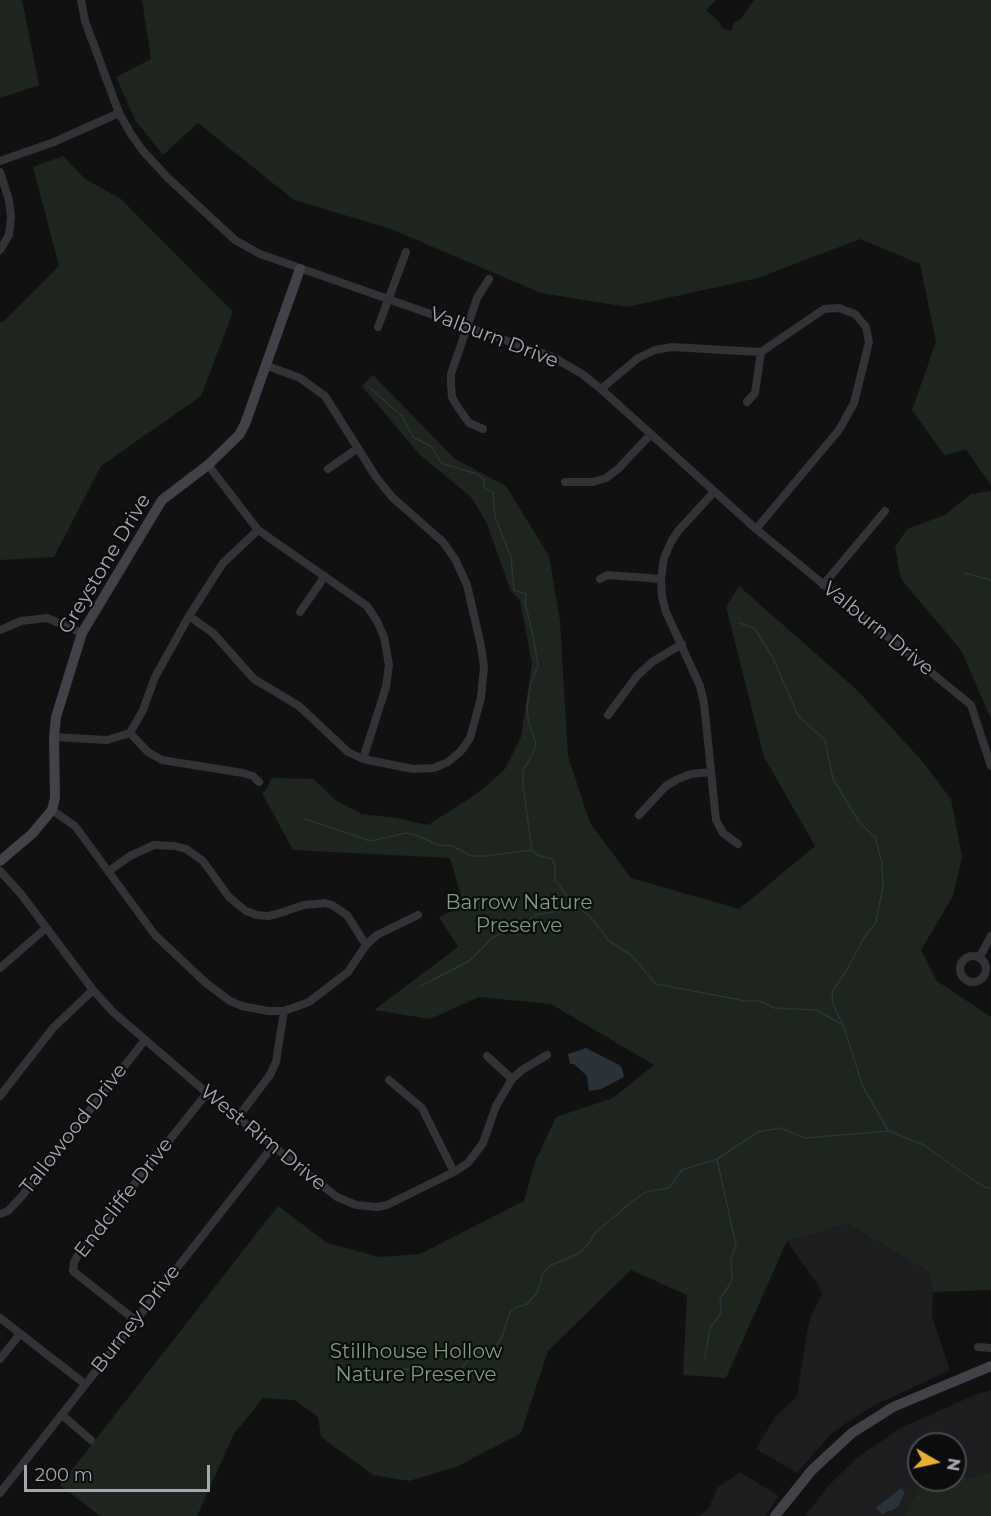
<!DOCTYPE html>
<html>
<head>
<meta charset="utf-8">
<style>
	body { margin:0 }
	#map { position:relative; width:991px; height:1516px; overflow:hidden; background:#111112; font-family:Montserrat,sans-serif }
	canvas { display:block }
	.north { position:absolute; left:907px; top:1432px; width:60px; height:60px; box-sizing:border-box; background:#0c0c0d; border:2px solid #484a4f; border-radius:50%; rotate:99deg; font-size:16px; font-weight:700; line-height:24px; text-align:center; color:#a3a7b2 }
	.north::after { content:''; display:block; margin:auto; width:21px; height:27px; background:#e7b034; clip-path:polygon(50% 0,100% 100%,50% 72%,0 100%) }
	.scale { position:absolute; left:24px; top:1465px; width:186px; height:27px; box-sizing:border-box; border:3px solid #a3a7b2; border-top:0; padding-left:8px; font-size:18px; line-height:21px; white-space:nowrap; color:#a3a7b2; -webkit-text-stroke:4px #0c0c0d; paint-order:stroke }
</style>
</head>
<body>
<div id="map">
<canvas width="991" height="1516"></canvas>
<div class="north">N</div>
<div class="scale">200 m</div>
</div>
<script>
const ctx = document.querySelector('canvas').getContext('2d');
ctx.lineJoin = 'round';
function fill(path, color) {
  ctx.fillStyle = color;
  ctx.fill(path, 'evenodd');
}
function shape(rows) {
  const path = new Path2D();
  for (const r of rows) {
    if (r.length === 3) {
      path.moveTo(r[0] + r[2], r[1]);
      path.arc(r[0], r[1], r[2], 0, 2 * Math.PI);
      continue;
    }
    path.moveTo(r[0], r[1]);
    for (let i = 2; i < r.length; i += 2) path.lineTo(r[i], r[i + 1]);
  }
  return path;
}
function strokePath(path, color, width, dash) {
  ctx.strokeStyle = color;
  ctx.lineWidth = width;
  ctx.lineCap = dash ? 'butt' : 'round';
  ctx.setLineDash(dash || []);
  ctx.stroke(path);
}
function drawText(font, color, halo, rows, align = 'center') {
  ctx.font = font + ' Montserrat,sans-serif';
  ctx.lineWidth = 4.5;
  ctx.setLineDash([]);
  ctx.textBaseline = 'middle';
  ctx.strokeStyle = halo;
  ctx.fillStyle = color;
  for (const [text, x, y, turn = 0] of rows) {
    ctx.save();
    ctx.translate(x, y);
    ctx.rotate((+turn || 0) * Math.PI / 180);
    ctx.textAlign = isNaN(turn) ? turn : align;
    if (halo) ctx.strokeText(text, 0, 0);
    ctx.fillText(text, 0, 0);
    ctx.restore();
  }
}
fill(shape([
	[848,1224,929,1272,933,1292,932,1316,950,1370,875,1405,848,1422,831,1434,797,1473,756,1449,775,1417,797,1396,807,1332,812,1313,822,1295,818,1285,787,1241],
	[991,1390,991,1472,968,1478,955,1474,955,1444,919,1444,919,1480,922,1480,904,1516,805,1516,828,1486,857,1458,900,1428,977,1394],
	[740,1472,779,1496,765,1516,699,1516,708,1509,718,1487]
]), '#1d1d1f');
fill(shape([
	[0,0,22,0,39,85,0,98],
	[142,0,716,0,706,10,719,22,723,29,731,31,734,23,741,19,754,0,991,0,991,485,966,450,944,455,912,410,936,342,920,264,860,239,758,278,627,307,541,293,391,229,294,200,198,123,163,155,135,120,116,77,151,59],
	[63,156,85,179,121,199,233,312,201,396,101,466,54,557,0,560,0,322,3,322,59,266,33,167],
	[373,375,455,459,506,486,549,556,560,621,568,756,590,823,631,878,739,909,815,846,764,757,726,607,739,586,857,690,923,762,951,799,962,857,953,896,921,950,937,981,991,1017,991,1290,933,1292,929,1272,848,1224,787,1241,726,1378,683,1375,687,1295,631,1270,548,1351,521,1433,456,1467,409,1481,373,1475,321,1437,318,1417,295,1400,263,1398,234,1434,197,1516,100,1516,60,1485,278,1206,327,1243,379,1257,420,1254,524,1201,535,1162,556,1117,613,1098,654,1065,551,1004,479,997,430,1019,374,1010,458,947,439,917,464,906,450,858,293,850,262,793,267,789,271,778,314,779,334,799,361,814,397,818,428,825,478,793,505,769,521,737,532,664,520,600,511,591,487,524,472,498,419,454,362,386],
	[991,491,991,719,961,650,901,579,895,547,907,529,945,515,971,494],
	[991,1472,991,1516,904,1516,922,1480,955,1480,955,1474,968,1478]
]), '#1e251f');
fill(shape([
	[586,1048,619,1065,622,1068,624,1077,601,1089,589,1091,587,1076,574,1064,570,1064,568,1054],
	[901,1488,905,1492,898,1506,892,1511,887,1511,883,1515,876,1508]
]), '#2b333a');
strokePath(shape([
	[369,387,402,416,413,437,432,447,441,463,477,474,484,480,484,487,493,493,495,517,511,557,514,590,526,594,525,602,534,640,538,665,530,686,527,708,529,723,536,743,533,753,523,771,523,785,532,850,537,855,552,859,555,866,555,880,565,893,594,921,608,940,631,955,656,984,746,1001,760,1001,774,1008,816,1010,843,1025],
	[964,573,991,580],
	[740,623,755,629,772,656,799,717,825,740,833,779,859,822,875,837,882,863,883,886,876,922,863,939,848,968,832,992,833,1004,843,1025,863,1087,888,1130],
	[305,819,370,841,406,833,419,836,437,845,453,846,471,856,486,856,531,850],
	[421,986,469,961,493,937,517,928,536,915,558,911,574,902],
	[705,1358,710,1328,721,1313,720,1299,732,1281,731,1259,736,1245,717,1159],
	[379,1370,406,1369,447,1375,458,1372,473,1354,496,1346,502,1337,510,1312,516,1307,527,1304,537,1293,543,1273,549,1266,580,1253,590,1242,594,1234,630,1203,646,1192,669,1188,682,1170,717,1159,758,1132,780,1128,805,1138,889,1131,924,1145,976,1182,987,1188,991,1188]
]), '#2b333a', 1.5);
strokePath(shape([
	[81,0,85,21,119,113,131,134,143,151,168,178,235,240,260,254,553,357,582,374,601,389,756,529,971,705,991,766],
	[0,161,54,142,119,113],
	[0,172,9,200,11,217,9,235,0,250],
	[378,327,406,252],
	[601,389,638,358,655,350,672,347,761,352,824,309,839,308,855,314,866,327,869,342,854,403,839,430,756,529],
	[747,402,755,393,761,352],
	[483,429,469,423,457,406,452,397,451,385,451,374,477,298,489,279],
	[208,465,258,530,367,606,377,621,384,637,389,665,386,687,363,759],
	[328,469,358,448],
	[565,482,593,482,606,478,618,469,651,434],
	[714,492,678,531,671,542,664,558,661,579,662,597,666,612,700,686,704,703,716,820,723,833,738,844],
	[600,579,608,575,661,579],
	[823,585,885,511],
	[300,612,325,576],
	[189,616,213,633,254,679,299,706,348,752,363,759,413,769,434,768,448,762,461,751,470,738,481,698,484,667,481,646,467,585,455,559,443,542,392,497,376,477,325,396,300,378,265,365],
	[0,630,21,621,47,618,82,633],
	[608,715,637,676,652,662,682,644],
	[130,733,148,752,162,760,243,773,253,776,259,782],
	[54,737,107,740,130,733,143,710,155,677,189,616,223,563,258,530],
	[52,810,75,826,155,935,206,983,230,1001,242,1006,268,1011,284,1011,309,1002,348,972,366,945,377,935,418,915],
	[639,815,666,786,678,779,691,774,711,772],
	[0,871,21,894,93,990,113,1012,207,1093,273,1146,337,1197,356,1205,377,1207,387,1205,454,1172,468,1163,483,1143,496,1106,512,1079,522,1070,547,1055],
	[109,871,130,856,154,845,175,846,186,849,203,861,229,897,246,911,257,915,268,916,277,914,304,905,325,903,332,905,347,915,366,945],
	[973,969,13],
	[979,958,991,936],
	[0,968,46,928],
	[487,1056,512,1079],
	[389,1080,422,1108,454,1172],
	[0,1096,53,1028,93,990],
	[238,1117,270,1075,276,1062,284,1011],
	[0,1214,8,1211,22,1196,145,1040],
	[0,1318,85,1384],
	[135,1320,73,1271,74,1262,80,1252,207,1093],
	[978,1347,991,1348],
	[0,1359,20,1334],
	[62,1415,91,1440],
	[0,1493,273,1146]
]), '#323337', 8);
strokePath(shape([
	[0,861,32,834,52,810,55,798,54,737,56,717,82,633,162,500,208,465,239,435,245,424,300,269],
	[775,1516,812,1470,852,1433,893,1407,991,1366]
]), '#404247', 10);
drawText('20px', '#a3a7b2', '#0c0c0d', [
	["Valburn Drive",494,338,21],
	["Greystone Drive",105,564,-59],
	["Valburn Drive",878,629,39],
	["Tallowood Drive",74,1129,-52],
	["West Rim Drive",263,1138,39],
	["Endcliffe Drive",124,1198,-52],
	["Burney Drive",136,1319,-52]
]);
drawText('20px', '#7b9d7e', '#0c0c0d', [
	["Barrow Nature",519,903],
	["Preserve",519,926],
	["Stillhouse Hollow",416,1352],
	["Nature Preserve",416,1375]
]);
</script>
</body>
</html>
